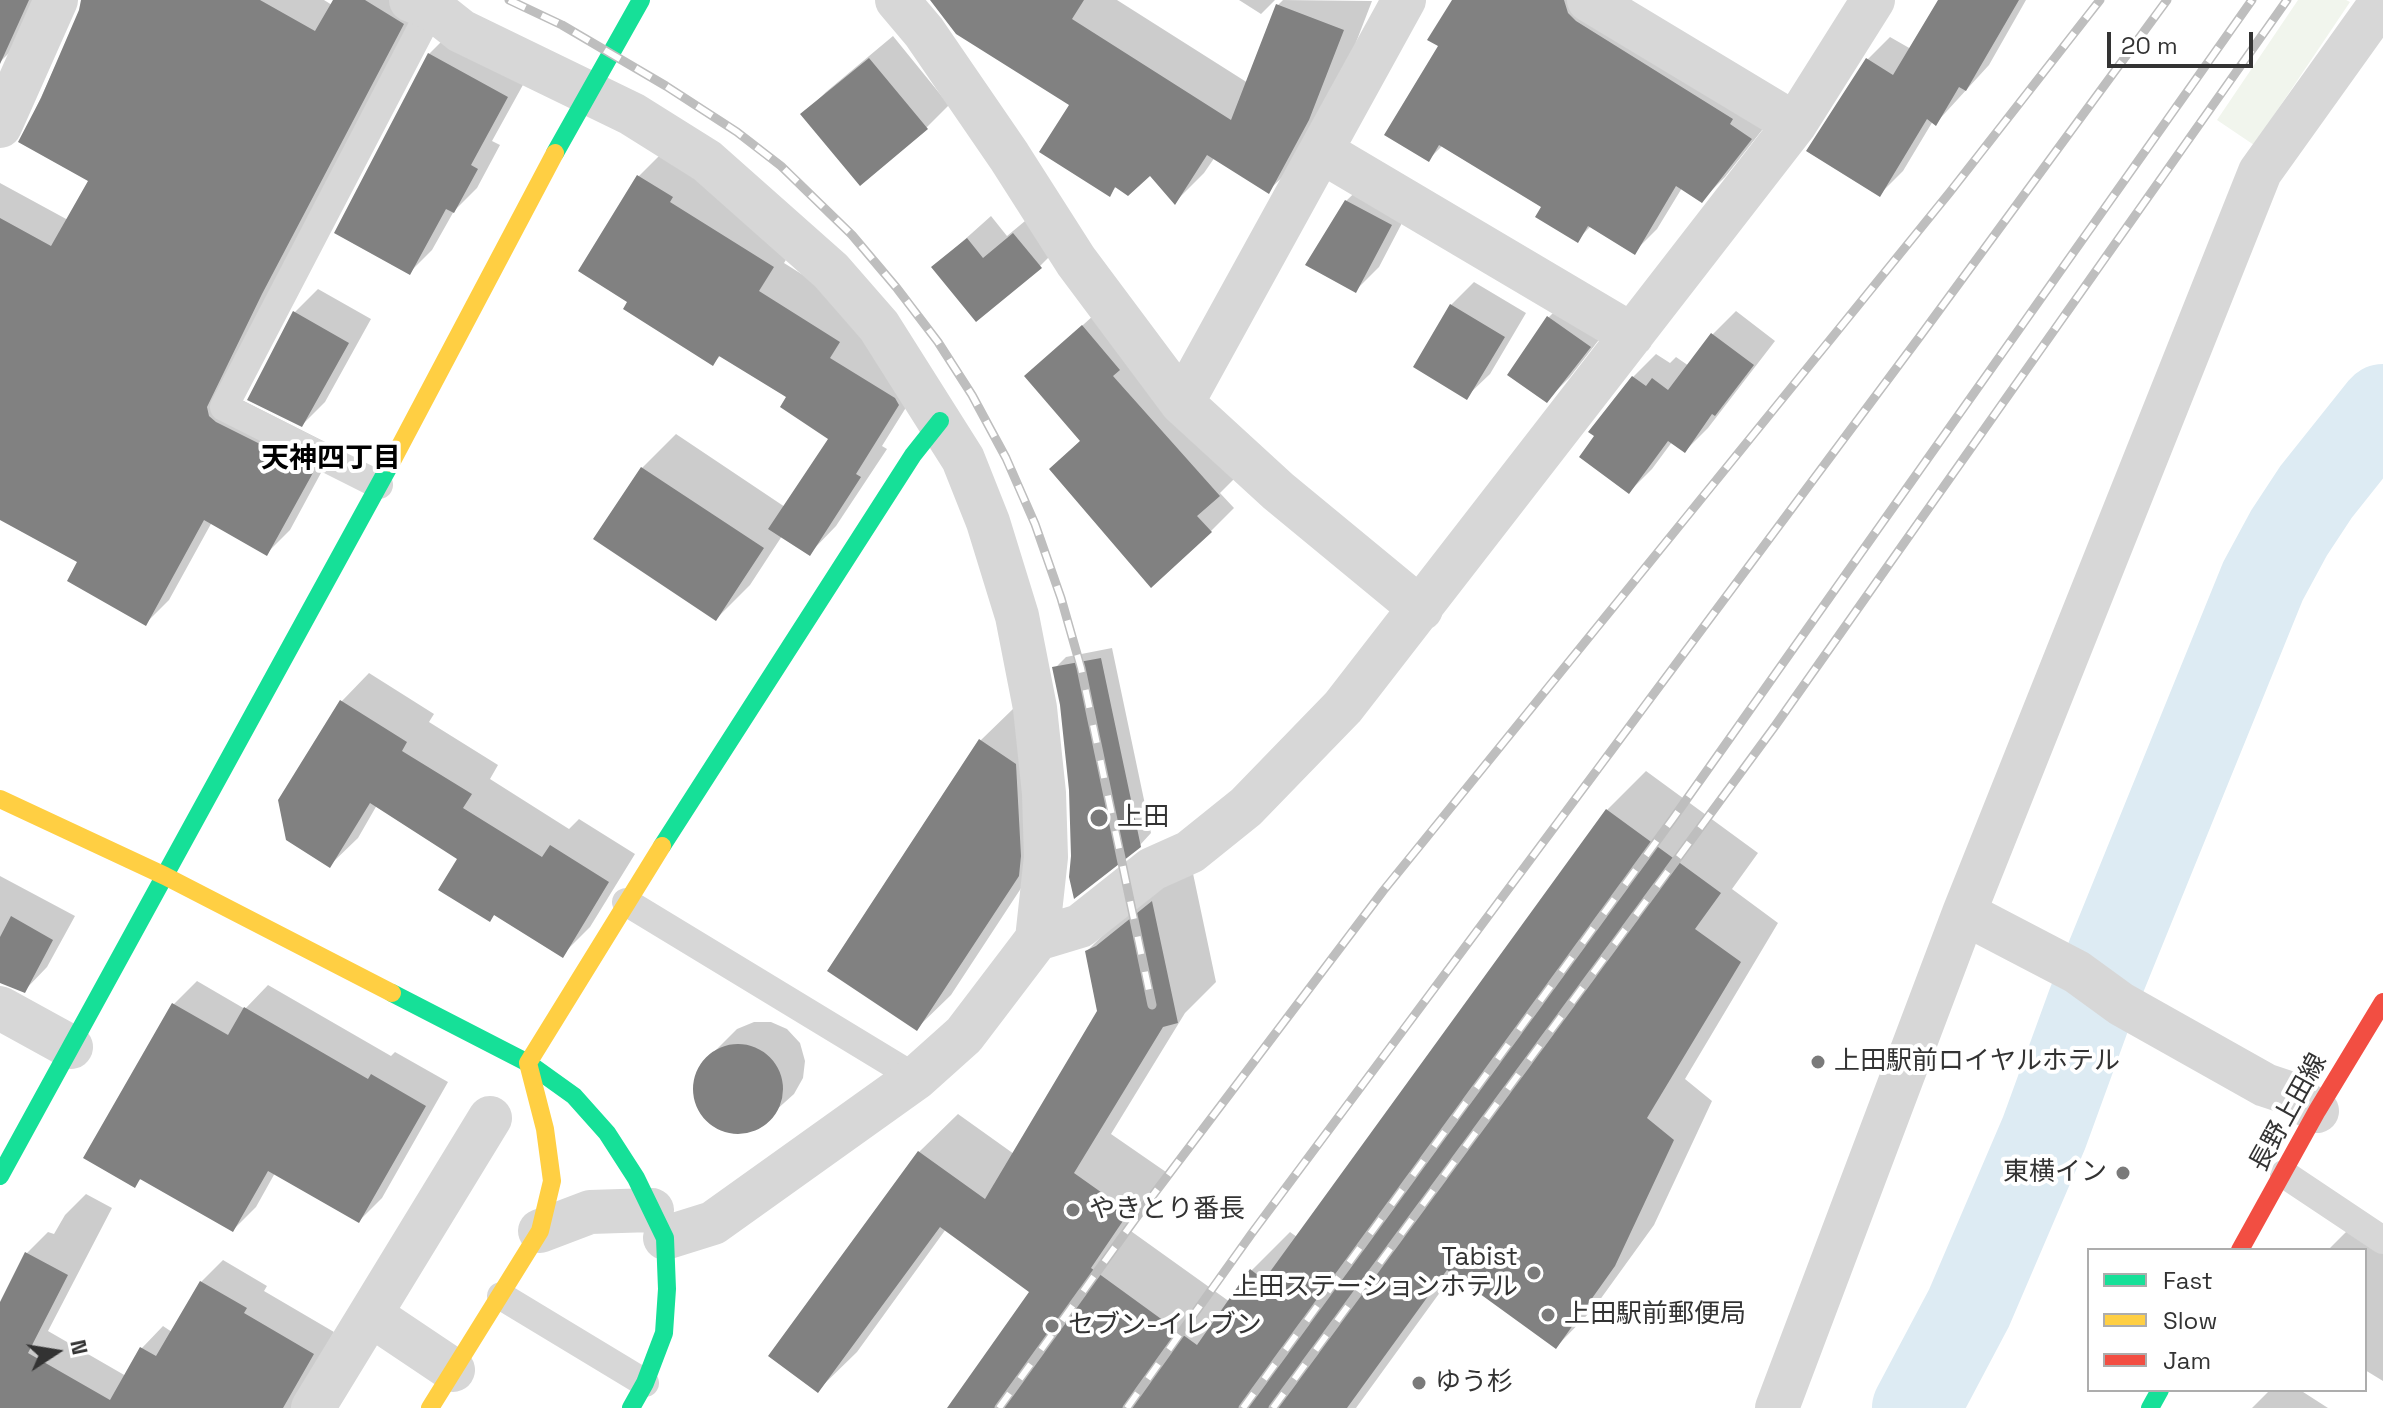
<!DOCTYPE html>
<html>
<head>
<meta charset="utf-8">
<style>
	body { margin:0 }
	#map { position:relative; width:2383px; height:1408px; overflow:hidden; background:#fff; font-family:"Space Grotesk",sans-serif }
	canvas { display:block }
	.legend { position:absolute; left:2087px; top:1248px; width:280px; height:144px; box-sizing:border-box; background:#fff; border:2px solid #adadad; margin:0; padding:10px 14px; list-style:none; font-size:24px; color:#333 }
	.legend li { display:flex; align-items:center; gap:16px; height:40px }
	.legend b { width:40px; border:2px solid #adadad }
	.north { position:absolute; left:16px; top:1312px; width:80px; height:80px; -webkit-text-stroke:6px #fff; paint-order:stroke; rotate:78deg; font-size:22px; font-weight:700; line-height:32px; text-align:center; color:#333 }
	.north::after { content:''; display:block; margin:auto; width:28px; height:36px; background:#333; clip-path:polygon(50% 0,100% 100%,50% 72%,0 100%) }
	.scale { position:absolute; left:2107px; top:32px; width:146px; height:36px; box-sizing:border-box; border:4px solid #333; border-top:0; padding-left:10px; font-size:24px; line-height:28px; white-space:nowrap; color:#333; -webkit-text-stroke:6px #fff; paint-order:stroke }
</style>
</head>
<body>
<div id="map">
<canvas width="2383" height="1408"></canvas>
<ul class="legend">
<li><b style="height:10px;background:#16e098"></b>Fast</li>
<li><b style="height:10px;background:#ffcf43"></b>Slow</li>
<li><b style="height:10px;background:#f24e42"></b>Jam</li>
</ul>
<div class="north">N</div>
<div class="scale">20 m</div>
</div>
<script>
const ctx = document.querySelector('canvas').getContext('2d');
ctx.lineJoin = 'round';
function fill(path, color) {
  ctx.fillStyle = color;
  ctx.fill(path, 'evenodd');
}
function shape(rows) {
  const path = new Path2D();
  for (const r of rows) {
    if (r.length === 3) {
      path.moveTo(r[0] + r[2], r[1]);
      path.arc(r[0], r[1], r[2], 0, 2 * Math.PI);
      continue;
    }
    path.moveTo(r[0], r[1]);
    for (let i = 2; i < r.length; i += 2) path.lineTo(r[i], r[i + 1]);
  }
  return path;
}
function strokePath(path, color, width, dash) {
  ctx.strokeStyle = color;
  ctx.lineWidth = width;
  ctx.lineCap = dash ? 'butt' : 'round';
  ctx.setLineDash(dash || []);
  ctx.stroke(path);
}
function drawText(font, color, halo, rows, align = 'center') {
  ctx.font = font + ' "Space Grotesk","Noto Sans JP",sans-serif';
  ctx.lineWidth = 8;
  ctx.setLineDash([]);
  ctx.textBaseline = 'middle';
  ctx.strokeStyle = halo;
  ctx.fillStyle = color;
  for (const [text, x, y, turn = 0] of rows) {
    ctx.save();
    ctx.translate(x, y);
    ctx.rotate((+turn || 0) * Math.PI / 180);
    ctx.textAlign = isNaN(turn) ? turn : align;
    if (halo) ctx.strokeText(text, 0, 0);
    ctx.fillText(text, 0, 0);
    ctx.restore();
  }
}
fill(shape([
	[2298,0,2346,0,2350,2,2254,145,2217,120]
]), '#f1f5ed');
fill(shape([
	[0,0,40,0,23,39,0,62],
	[82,0,324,0,332,5,335,0,426,0,240,399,335,447,290,530,267,553,212,522,169,600,146,623,79,562,0,517,0,183,68,220,90,180,21,141,81,10],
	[932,0,1117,0,1248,83,1278,5,1283,0,1372,1,1338,89,1298,162,1268,191,1215,157,1204,173,1175,202,1151,174,1117,186,1109,194,1071,105],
	[1239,0,1275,0,1261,14],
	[1454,0,1603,0,1774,115,1725,177,1702,200,1682,188,1657,229,1634,252,1591,226,1577,240,1543,207,1443,145,1428,160,1441,46],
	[1940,0,2026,0,1989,65,1936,123,1933,121,1903,171,1880,194,1867,60,1890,37,1911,49],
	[452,31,529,74,492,141,500,145,477,188,454,211,432,250,409,273,429,54],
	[893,36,949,105,926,128,803,115,826,92],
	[666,149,799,239,784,263,865,314,925,377,882,446,887,449,836,526,809,554,782,536,750,585,716,619,642,468,676,434,785,507,831,438,789,397,721,355,713,363,630,301,639,176],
	[1370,178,1413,202,1379,267,1356,290,1346,201],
	[1037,211,1063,243,1040,266,934,267,991,216,1007,236],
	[1474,282,1526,313,1490,374,1466,397,1451,305],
	[318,289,371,319,325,402,302,425,295,312],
	[1572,294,1612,323,1570,377,1547,400,1549,317],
	[1106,304,1242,471,1220,493,1234,508,1211,531,1052,469,1082,439,1027,376],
	[1736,311,1775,341,1708,428,1685,451,1672,442,1652,469,1629,492,1633,377,1656,354,1670,363,1676,357,1689,366,1713,334],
	[1112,648,1151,833,1140,845,1073,856,1071,790,1062,705,1055,668,1066,657],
	[369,673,434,714,429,722,498,765,490,779,569,829,579,819,635,854,590,927,562,955,495,914,490,919,460,858,377,805,358,838,330,865,342,701],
	[1015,707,1052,841,951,995,917,1028,981,740],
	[1646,771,1758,853,1732,889,1778,923,1685,1079,1712,1101,1654,1225,1594,1308,1556,1347,1454,1273,1356,1408,949,1408,1032,1291,946,1229,857,1352,818,1390,919,1152,958,1114,1014,1154,1099,1011,1087,951,1125,913,1191,864,1216,982,1185,1013,1111,1134,1166,1172,1128,1229,1230,1302,1252,1270,1290,1232,1297,1237,1607,810],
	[0,876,75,916,47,967,24,991,0,981],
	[197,981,245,1009,268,985,391,1056,395,1052,448,1082,382,1198,359,1221,275,1173,256,1207,233,1230,142,1178,134,1185,174,1004],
	[754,1022,771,1022,787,1029,800,1043,805,1061,803,1078,794,1094,755,1129,737,1132,720,1128,706,1117,696,1102,695,1084,700,1067,713,1053,737,1029],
	[86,1194,112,1208,48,1331,126,1376,142,1348,163,1326,172,1332,201,1282,223,1260,267,1286,264,1291,334,1332,291,1408,0,1408,0,1328,5,1296,27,1253,48,1232,54,1234,65,1215],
	[2359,1219,2383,1234,2383,1381,2365,1370,2365,1250,2328,1250],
	[2270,1390,2300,1390,2328,1408,2252,1408]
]), '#0003');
strokePath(shape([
	[1916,1408,1969,1308,2044,1133,2091,1004,2263,581,2289,533,2316,492,2383,408]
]), '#ddebf3', 88);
fill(shape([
	[0,0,29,0,0,64],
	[81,0,260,0,315,31,333,0,365,0,404,24,262,294,207,407,209,416,216,422,314,471,267,556,204,520,146,626,67,581,77,562,0,520,0,218,51,246,88,181,18,142,41,98,79,10],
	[930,0,1084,0,1072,19,1231,120,1276,4,1344,30,1309,120,1269,194,1207,155,1175,205,1150,176,1128,196,1115,187,1110,197,1039,152,1069,105,956,34],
	[1452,0,1564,0,1568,13,1576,21,1733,119,1730,124,1752,139,1702,203,1676,186,1635,255,1588,226,1578,243,1535,217,1541,207,1439,145,1429,162,1384,135,1438,46,1427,40],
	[1938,0,2019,0,1966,91,1959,87,1936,126,1927,119,1880,197,1806,151,1866,58,1893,75],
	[428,53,508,97,471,165,478,169,454,213,446,209,410,275,334,233],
	[869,58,928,129,860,186,800,114],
	[637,175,673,197,670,202,774,267,759,291,840,342,830,358,895,398,899,405,856,474,861,477,810,556,768,529,828,439,780,407,786,397,719,356,713,366,623,309,627,302,578,271],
	[1345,200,1392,225,1356,293,1305,265],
	[1013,233,1042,268,976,322,931,267,967,238,983,258],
	[1450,304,1505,337,1467,400,1413,367],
	[293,311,349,343,302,427,247,400],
	[1547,316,1591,347,1547,403,1507,375],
	[1082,325,1120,370,1113,376,1220,496,1197,516,1212,532,1151,588,1049,469,1080,441,1024,376],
	[1711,333,1754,365,1715,416,1712,414,1685,453,1668,441,1629,494,1579,457,1594,436,1588,432,1632,376,1646,386,1652,378,1668,390],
	[641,467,764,548,716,621,593,539],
	[1101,658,1141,847,1074,899,1069,877,1071,856,1069,790,1060,705,1052,667],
	[340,700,407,742,402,751,472,794,463,808,542,857,550,845,609,882,563,958,494,915,490,922,438,890,457,859,370,803,330,868,286,840,278,800],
	[979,739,1016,764,1021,856,1019,876,917,1031,827,971],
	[1606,809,1721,893,1695,929,1741,962,1647,1118,1674,1140,1615,1266,1556,1349,1447,1270,1347,1408,947,1408,1029,1292,940,1227,818,1393,768,1356,918,1151,985,1199,1097,1011,1085,951,1096,946,1152,901,1178,1023,1163,1027,1074,1173,1129,1212,1091,1268,1197,1345,1250,1269,1264,1280],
	[11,916,53,940,25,993,0,983,0,937],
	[172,1003,228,1035,244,1007,368,1079,371,1074,426,1106,359,1223,268,1171,233,1232,140,1179,135,1188,83,1158],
	[738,1089,45],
	[25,1252,68,1275,28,1353,110,1400,140,1347,156,1356,200,1281,247,1308,244,1313,314,1354,283,1408,0,1408,0,1302]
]), '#818181');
strokePath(shape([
	[379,485,224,407,432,8],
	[626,902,916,1078],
	[2284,1174,2383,1240],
	[501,1296,645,1383]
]), '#d7d7d7', 28);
strokePath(shape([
	[411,0,432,8,461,31,632,114,707,161,831,271,879,326,963,459,988,522,1017,616,1035,708,1044,793,1046,857,1037,939,964,1035,916,1078,713,1223,665,1238],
	[897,0,924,32,1009,156,1076,261,1182,403,1278,491,1421,609],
	[1589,0,1795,124],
	[0,126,56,0],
	[1321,151,1632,335],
	[1182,403,1404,0],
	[1964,913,2077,972,2121,1004,2265,1085,2286,1092,2317,1111],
	[1037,939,1080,926,1152,869,1190,852,1246,807,1343,707,1795,124,1873,0],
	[0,1008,71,1047],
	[540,1231,590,1212,652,1210],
	[371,1315,453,1370],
	[313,1408,490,1118],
	[1777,1408,1964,913,2260,172,2383,0]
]), '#d7d7d7', 44);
strokePath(shape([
	[555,153,641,0],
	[662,846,913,455,940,421],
	[392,993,528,1063,574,1096,607,1133,636,1178,665,1238,667,1289,664,1333,645,1383,631,1408],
	[0,1176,391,463],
	[2150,1408,2160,1390]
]), '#16e098', 18);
strokePath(shape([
	[391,463,555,153],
	[0,799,165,876,392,993],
	[430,1408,540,1231,552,1181,545,1129,528,1063,662,846]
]), '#ffcf43', 18);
strokePath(shape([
	[2240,1250,2317,1111,2383,1002]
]), '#f24e42', 18);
const rail = shape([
	[509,0,562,25,666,86,737,132,781,166,852,235,896,287,938,342,972,395,1006,458,1035,524,1061,598,1081,668,1152,1005],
	[999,1408,1141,1211,1383,891,1950,192,2100,0],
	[1127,1408,1252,1233,1921,335,2167,0],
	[1243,1408,1672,820,2252,0],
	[1273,1408,1775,726,2287,0]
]);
strokePath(rail, '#bebebe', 9);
strokePath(rail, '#fff', 6, [18]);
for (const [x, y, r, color] of [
	[1099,818,10,"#7a7a7a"],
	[1818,1062,8,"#7a7a7a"],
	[2123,1173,8,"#7a7a7a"],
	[1073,1210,8,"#7a7a7a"],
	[1534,1273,8,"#7a7a7a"],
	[1548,1315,8,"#7a7a7a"],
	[1052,1326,8,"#7a7a7a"],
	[1419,1383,8,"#7a7a7a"]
]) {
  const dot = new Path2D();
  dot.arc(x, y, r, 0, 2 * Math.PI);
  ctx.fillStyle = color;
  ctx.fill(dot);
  strokePath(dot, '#fff', 3);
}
drawText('26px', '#333', '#fff', [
	["上田",1117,818],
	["上田駅前ロイヤルホテル",1834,1062],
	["東横イン",2107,1173,"right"],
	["やきとり番長",1089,1210],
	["Tabist",1518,1258,"right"],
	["上田ステーションホテル",1518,1288,"right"],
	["上田駅前郵便局",1564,1315],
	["セブン-イレブン",1068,1326],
	["ゆう杉",1435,1383]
], 'left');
drawText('26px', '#333', '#fff', [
	["長野上田線",2289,1113,-61]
]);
drawText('bold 28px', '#000', '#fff', [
	["天神四丁目",331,459]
]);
</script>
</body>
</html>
